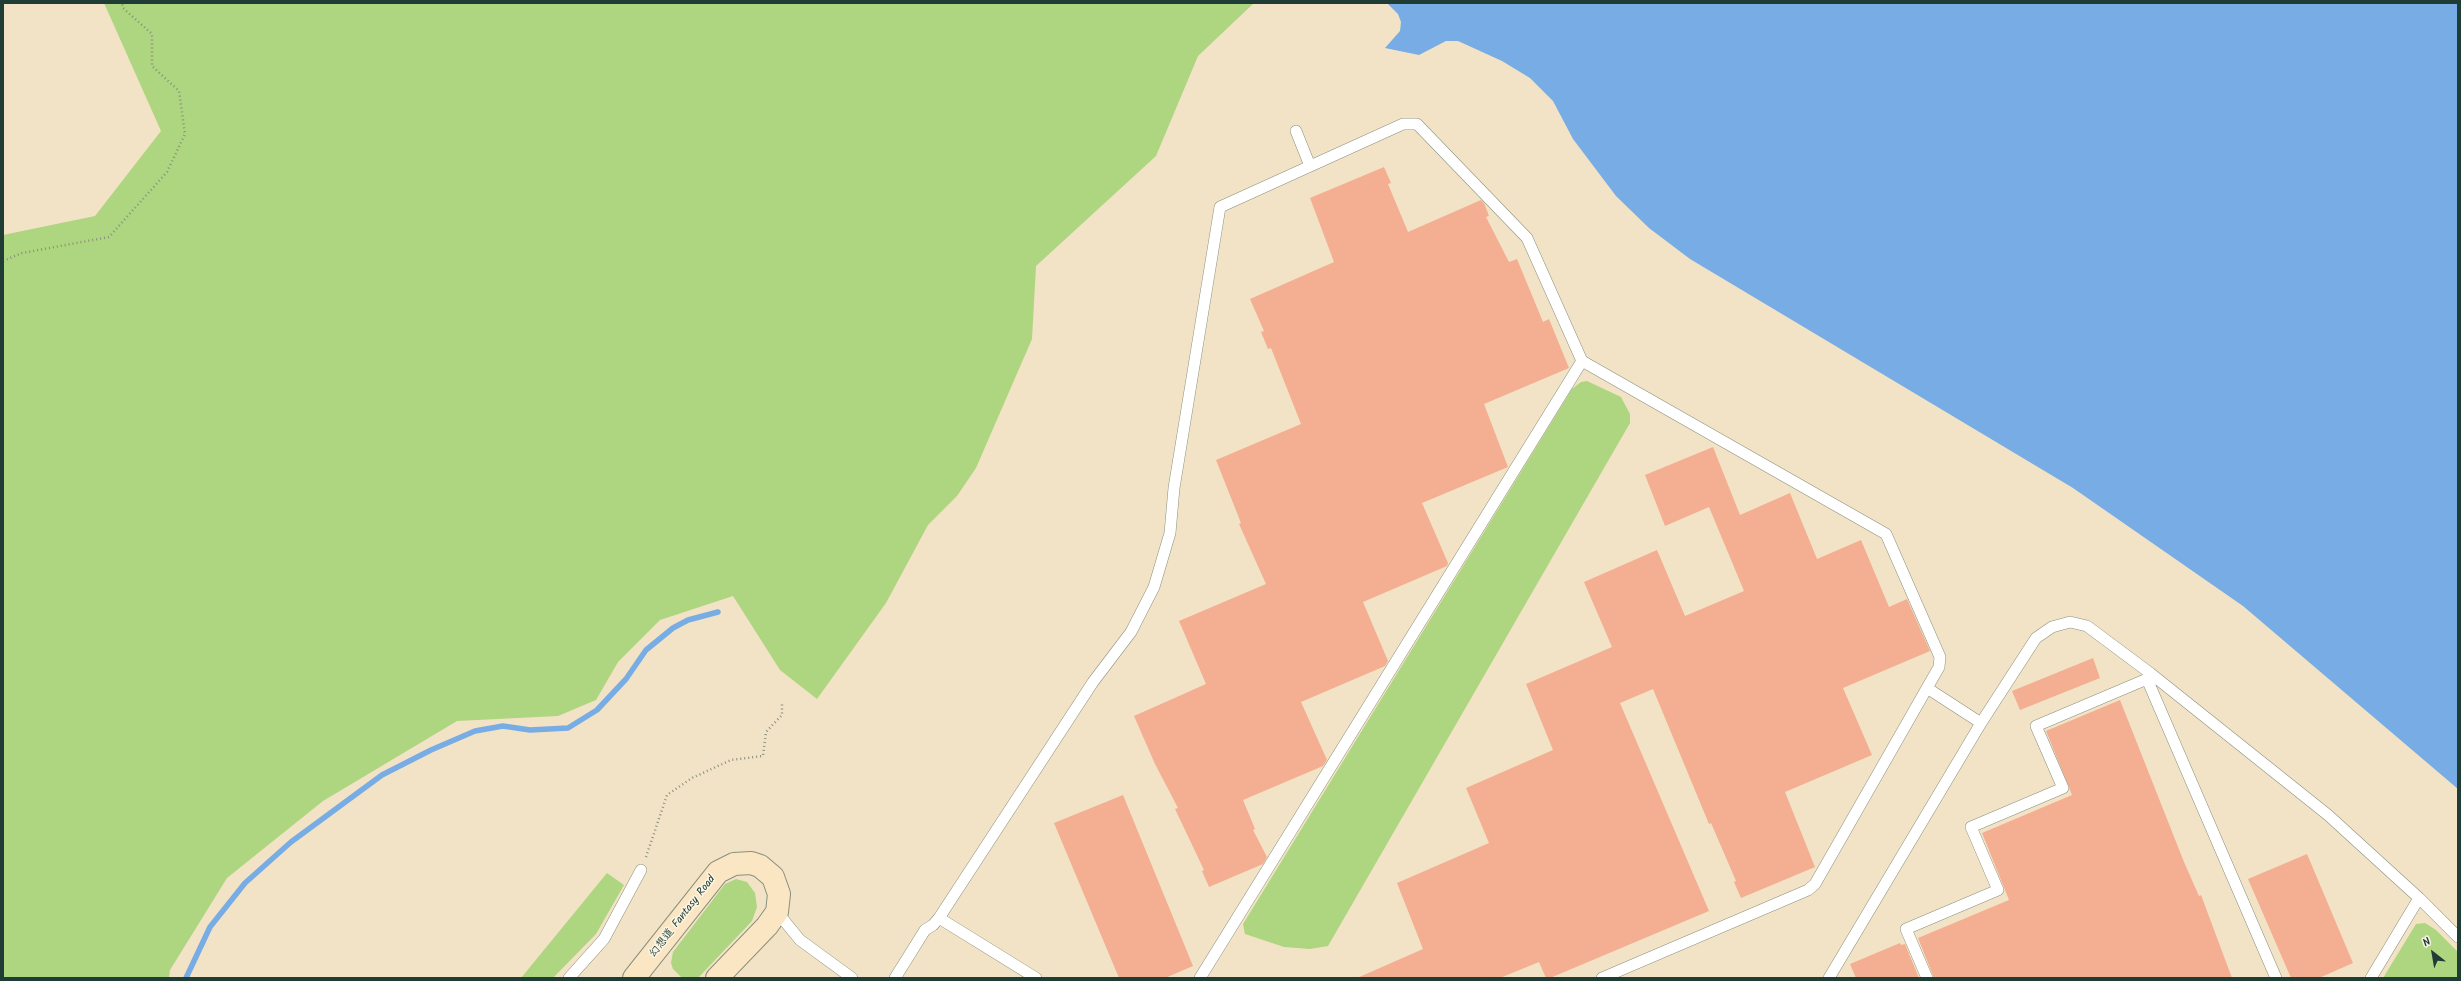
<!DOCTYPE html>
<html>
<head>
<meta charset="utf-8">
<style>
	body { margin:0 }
	#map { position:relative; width:2461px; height:981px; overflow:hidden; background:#f2e3c6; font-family:Kalam,sans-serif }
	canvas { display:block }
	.frame { position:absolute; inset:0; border:4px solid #1f3d34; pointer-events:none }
	.north { position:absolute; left:2413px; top:933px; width:40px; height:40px; -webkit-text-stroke:3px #fcf5e5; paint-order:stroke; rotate:329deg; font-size:11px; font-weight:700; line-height:16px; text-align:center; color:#1f3d34 }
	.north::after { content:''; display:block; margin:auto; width:14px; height:18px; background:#1f3d34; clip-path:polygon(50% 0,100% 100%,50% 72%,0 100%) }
</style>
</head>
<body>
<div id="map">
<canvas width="2461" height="981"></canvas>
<div class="frame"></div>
<div class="north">N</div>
</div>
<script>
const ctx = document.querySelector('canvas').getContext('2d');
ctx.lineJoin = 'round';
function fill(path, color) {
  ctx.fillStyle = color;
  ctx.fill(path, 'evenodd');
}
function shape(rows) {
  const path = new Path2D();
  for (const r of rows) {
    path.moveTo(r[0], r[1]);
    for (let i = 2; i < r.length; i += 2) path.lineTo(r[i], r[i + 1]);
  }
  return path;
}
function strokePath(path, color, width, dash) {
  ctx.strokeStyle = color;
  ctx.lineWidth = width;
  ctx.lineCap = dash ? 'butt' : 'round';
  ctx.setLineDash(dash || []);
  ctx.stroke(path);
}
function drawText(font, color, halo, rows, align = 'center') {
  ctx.font = font + ' Kalam,"LXGW WenKai TC",sans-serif';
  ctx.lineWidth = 3;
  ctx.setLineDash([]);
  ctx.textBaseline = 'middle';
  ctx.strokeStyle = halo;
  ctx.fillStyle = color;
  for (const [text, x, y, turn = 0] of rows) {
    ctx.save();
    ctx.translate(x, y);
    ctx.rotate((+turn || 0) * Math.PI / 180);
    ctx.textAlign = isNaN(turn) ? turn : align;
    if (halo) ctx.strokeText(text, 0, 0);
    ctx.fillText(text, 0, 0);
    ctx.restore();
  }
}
fill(shape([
	[104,3,1254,3,1198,56,1156,156,1036,266,1032,339,976,468,957,496,928,525,886,603,817,699,780,670,733,596,660,620,618,662,596,700,558,716,457,721,323,801,227,878,170,970,169,978,3,978,3,235,95,216,161,131],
	[1587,381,1621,397,1630,414,1630,423,1328,946,1310,949,1284,947,1245,934,1243,924,1572,389,1581,382],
	[607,873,624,885,596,934,553,978,521,978],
	[736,879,747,882,755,893,757,907,752,921,698,978,681,977,673,969,671,963,673,952,725,884],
	[2425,923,2436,930,2458,952,2458,978,2383,978,2416,924]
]), '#aed57f');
fill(shape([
	[1387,3,2458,3,2458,789,2243,606,2073,488,1690,259,1649,228,1616,196,1573,139,1553,101,1530,78,1502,61,1458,41,1446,41,1419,55,1385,48,1400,31,1401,22,1398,14]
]), '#77ace4');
strokePath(shape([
	[186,978,210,927,245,883,291,842,382,775,431,750,475,731,503,726,530,730,568,728,597,710,626,679,646,650,673,628,688,620,718,612]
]), '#77ace4', 5.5);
fill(shape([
	[1384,167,1391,183,1388,184,1408,232,1481,200,1484,203,1489,216,1486,217,1509,262,1517,259,1543,322,1549,319,1569,368,1484,404,1508,467,1422,503,1448,563,1447,566,1363,602,1388,661,1385,666,1301,702,1327,760,1323,766,1243,800,1255,829,1253,830,1267,857,1263,864,1209,887,1202,871,1204,870,1175,809,1178,808,1155,764,1134,716,1206,684,1179,621,1266,584,1239,524,1241,523,1216,460,1301,424,1271,348,1268,349,1261,332,1264,331,1250,299,1334,262,1310,198],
	[1713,447,1740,515,1790,493,1817,559,1861,540,1889,607,1907,599,1930,651,1843,688,1872,755,1785,792,1815,867,1741,898,1734,882,1736,881,1711,823,1709,824,1653,689,1620,703,1709,911,1550,978,1546,978,1539,962,1500,978,1357,978,1423,949,1397,883,1489,843,1466,788,1553,750,1526,684,1612,647,1584,582,1657,550,1685,616,1744,591,1709,507,1665,526,1645,475],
	[2093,658,2100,678,2020,710,2012,691],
	[2120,700,2184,862,2199,896,2201,895,2232,978,1934,978,1918,938,2009,900,1982,833,2072,795,2046,731],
	[1123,795,1193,966,1165,978,1119,978,1054,823],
	[2307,854,2353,963,2319,978,2291,978,2248,879],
	[1900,943,1901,945,1905,944,1919,978,1856,978,1850,964]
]), '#f4ae91');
const lane = shape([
	[1296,131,1310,166],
	[1927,688,1981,723],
	[777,912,800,940,852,978],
	[939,918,1036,978],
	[569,978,604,939,641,870],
	[895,978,925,930,933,925,939,918,1093,682,1131,632,1154,587,1170,533,1174,488,1220,207,1403,124,1417,124,1527,238,1582,361,1886,534,1940,657,1939,667,1815,884,1808,890,1602,978],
	[1200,978,1582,361],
	[1829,978,1981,723,2036,638,2052,627,2070,622,2087,626,2150,673,2328,815,2419,898,2458,937],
	[1927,978,1906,929,1998,890,1971,827,2063,788,2036,726,2147,679,2276,978],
	[2371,978,2419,898]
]);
const secondary = shape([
	[634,978,718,872,734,864,751,863,760,866,773,877,779,894,777,912,767,926,717,978]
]);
strokePath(lane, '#88907d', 12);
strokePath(secondary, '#88907d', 24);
strokePath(shape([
	[3,261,22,253,109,237,167,172,185,134,179,91,152,66,152,34,123,8,122,3],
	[646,857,667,795,692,778,731,760,763,756,766,732,782,715,782,704]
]), '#88907d', 2.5, [1, 3]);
strokePath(lane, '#fff', 11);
strokePath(secondary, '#fbe6c4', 22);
drawText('11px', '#1f3d34', '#fcf5e5', [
	["幻想道 Fantasy Road",683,917,-52]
]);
</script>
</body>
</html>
